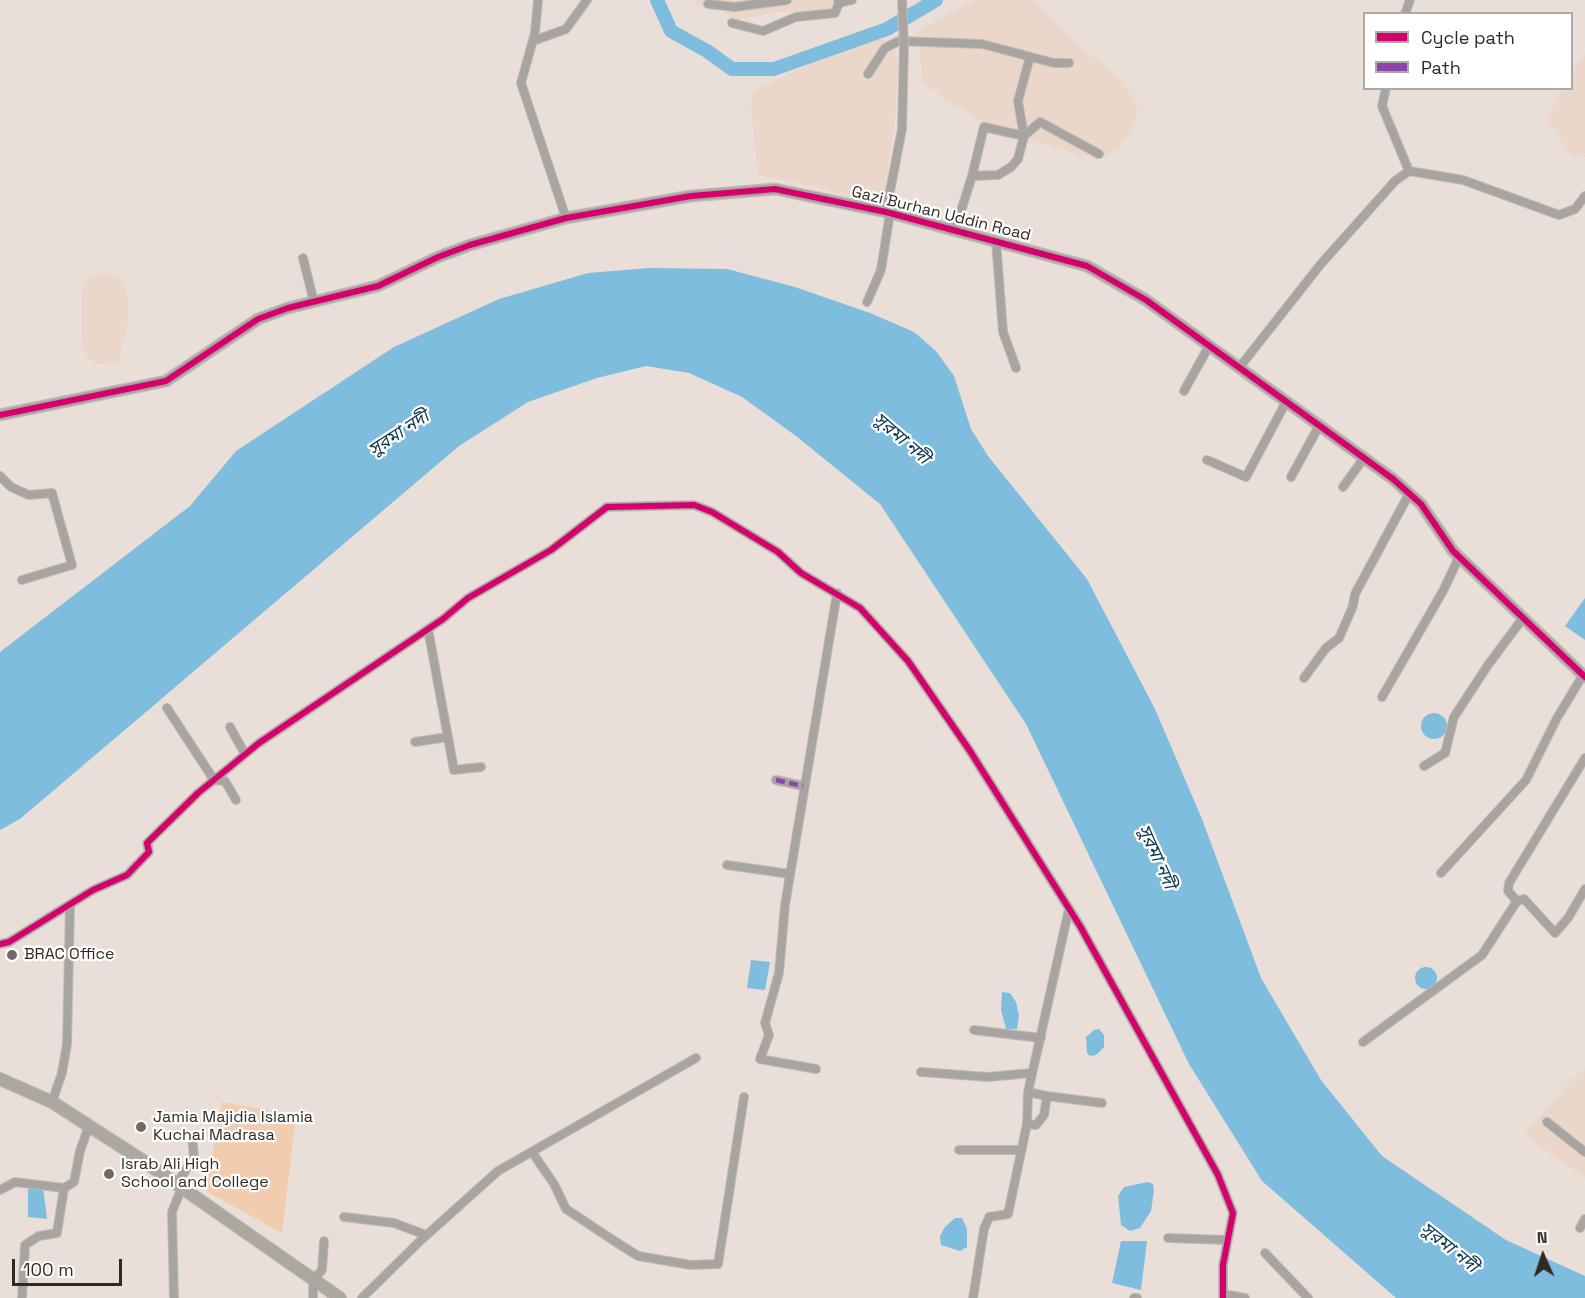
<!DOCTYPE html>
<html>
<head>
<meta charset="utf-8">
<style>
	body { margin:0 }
	#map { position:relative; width:1585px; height:1298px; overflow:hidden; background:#e9dfd8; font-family:"Space Grotesk",sans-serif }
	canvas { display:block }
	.legend { position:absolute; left:1363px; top:12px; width:210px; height:78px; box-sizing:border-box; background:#fff; border:2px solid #aca9a7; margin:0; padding:8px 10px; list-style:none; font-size:18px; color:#302923 }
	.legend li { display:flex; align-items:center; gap:12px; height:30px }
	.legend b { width:30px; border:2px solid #aca9a7 }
	.north { position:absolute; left:1513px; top:1226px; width:60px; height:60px; -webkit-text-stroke:4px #fff; paint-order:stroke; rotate:357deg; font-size:16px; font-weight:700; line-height:24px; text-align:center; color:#302923 }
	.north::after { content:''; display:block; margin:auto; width:21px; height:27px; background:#302923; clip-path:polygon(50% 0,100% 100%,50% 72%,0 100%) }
	.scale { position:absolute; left:12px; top:1259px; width:110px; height:27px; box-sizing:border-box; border:3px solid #302923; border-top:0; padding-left:8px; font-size:18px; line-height:21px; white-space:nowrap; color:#302923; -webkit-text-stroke:4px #fff; paint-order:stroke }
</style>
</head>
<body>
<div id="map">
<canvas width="1585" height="1298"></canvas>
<ul class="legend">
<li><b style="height:8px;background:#d6006c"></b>Cycle path</li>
<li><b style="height:8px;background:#8e44ad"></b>Path</li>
</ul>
<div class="north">N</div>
<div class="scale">100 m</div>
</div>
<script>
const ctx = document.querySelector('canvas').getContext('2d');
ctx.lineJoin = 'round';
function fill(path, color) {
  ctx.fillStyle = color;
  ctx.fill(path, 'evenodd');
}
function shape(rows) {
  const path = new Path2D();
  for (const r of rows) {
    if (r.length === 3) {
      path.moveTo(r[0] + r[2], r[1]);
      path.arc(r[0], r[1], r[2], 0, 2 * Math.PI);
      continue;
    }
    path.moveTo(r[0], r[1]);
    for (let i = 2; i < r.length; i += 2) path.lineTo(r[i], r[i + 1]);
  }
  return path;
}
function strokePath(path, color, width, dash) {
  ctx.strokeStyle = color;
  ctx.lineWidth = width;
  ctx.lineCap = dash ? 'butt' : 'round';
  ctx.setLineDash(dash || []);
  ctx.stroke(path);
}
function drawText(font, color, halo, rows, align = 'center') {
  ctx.font = font + ' "Space Grotesk","Noto Sans Bengali",sans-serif';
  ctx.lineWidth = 4.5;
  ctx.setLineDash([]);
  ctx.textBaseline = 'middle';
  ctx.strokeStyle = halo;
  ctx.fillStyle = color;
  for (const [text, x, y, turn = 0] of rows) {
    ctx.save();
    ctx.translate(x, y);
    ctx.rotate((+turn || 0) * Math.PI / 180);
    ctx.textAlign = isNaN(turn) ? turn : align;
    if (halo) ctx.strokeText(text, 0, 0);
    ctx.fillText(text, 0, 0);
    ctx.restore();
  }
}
fill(shape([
	[695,0,840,0,841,6,817,13,780,12,732,20,724,11,695,4],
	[975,0,1033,0,1075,42,1123,81,1138,109,1130,133,1119,147,1097,160,1049,145,1006,136,946,100,923,83,917,31],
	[869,36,895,43,898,70,895,119,883,206,811,186,758,175,751,108,753,91],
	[1585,54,1585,157,1569,153,1547,119,1563,89,1572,88,1572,74],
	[111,274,122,281,129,302,127,326,118,363,97,364,87,358,81,344,82,291,86,280,97,275],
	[1585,1069,1585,1178,1524,1135,1573,1078]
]), '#ead7ca');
fill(shape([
	[222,1102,296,1116,282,1233,206,1191]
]), '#f2ccaf');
fill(shape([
	[649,268,727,269,795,287,870,313,914,332,936,351,954,376,971,429,988,456,1087,579,1155,709,1202,819,1261,978,1321,1080,1382,1156,1506,1240,1585,1276,1585,1298,1396,1298,1262,1181,1189,1064,1026,724,880,504,796,436,742,397,689,373,646,366,597,378,528,402,459,446,20,819,0,830,0,652,190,506,236,451,394,347,499,299,588,273],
	[1585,598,1585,640,1565,626],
	[1434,726,13],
	[751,960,770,962,765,990,747,988],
	[1426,978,11],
	[1002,992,1010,993,1016,1002,1019,1016,1017,1029,1006,1029,1001,1010],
	[1099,1029,1104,1035,1104,1047,1096,1055,1090,1056,1087,1053,1086,1037,1094,1030],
	[1148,1182,1153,1184,1154,1191,1151,1211,1140,1228,1130,1231,1121,1225,1118,1196,1124,1187],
	[43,1187,47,1219,28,1217,28,1189],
	[955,1218,962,1218,967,1229,967,1247,960,1251,941,1245,940,1236,945,1227],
	[1121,1241,1147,1241,1141,1290,1112,1283]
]), '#7fbdde');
strokePath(shape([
	[657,0,671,31,707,51,732,69,774,69,887,29,936,0]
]), '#7fbdde', 14);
const minor = shape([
	[538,0,535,33,521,83,566,218],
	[838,0,839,3,852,0],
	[708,4,735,7,787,0],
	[1405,14,1410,0],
	[732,23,763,31,796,17,835,13,839,3],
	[533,41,566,29,587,0],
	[868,74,885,48,899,41,982,44,1054,63,1069,63],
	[1386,88,1382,106,1409,171],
	[1024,136,1018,101,1030,57],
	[972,176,984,127,1024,136],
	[886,212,902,129,904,46],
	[955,230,972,176,998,175,1011,167,1018,159,1024,136,1040,122,1099,154],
	[996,241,1003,332,1016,368],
	[303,258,314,302],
	[867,302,881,270,890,213],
	[1239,368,1320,265,1395,181,1409,171,1463,180,1559,215,1575,209,1585,196],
	[1184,391,1209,346],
	[1207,460,1246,477,1286,402],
	[0,476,11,487,29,495,52,493,72,565,22,580],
	[1291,477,1319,426],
	[1343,487,1364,458],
	[428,629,454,770,481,767],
	[1304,678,1326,648,1339,638,1353,606,1355,594,1409,494],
	[1382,697,1443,591,1454,568,1458,558,1456,553],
	[167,708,214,780,225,781,236,800],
	[230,727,245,754],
	[415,742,448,737],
	[1424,766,1445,753,1454,717,1488,665,1523,618],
	[776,780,803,786],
	[727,865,790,874],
	[1441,873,1526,780,1557,718,1583,675],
	[1517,901,1508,891,1509,883,1585,758],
	[0,944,9,942,93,890,127,875,149,852,147,843,198,793,259,743,443,619,468,598,551,550,607,507,694,505,712,512,778,552,801,573,860,608,908,661,970,751,1080,926,1218,1175,1233,1213,1223,1265,1223,1298],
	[974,1030,1041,1038],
	[1363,1042,1482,955,1517,901,1524,899,1555,933,1568,918,1585,889],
	[816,1069,760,1059,769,1035,765,1023,779,973,785,905,837,593],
	[921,1072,988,1077,1031,1073],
	[1047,1096,1102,1103],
	[52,1102,62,1073,67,1044,70,905],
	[1547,1122,1585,1152],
	[1027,1124,1028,1092],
	[959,1150,1021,1150],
	[532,1152,554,1184,566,1209,619,1244,638,1256,691,1265,718,1264,744,1097],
	[177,1184,194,1157,192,1136],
	[0,1190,15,1182,64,1188],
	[344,1217,394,1223,426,1235],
	[1580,1228,1585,1219],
	[1168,1238,1227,1240],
	[1265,1253,1308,1298],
	[314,1279,322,1270,324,1241],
	[1223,1294,1245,1298],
	[22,1298,25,1245,39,1236,57,1233,64,1188,74,1182,80,1151,87,1131],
	[174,1298,172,1212,180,1192],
	[313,1298,313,1285],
	[362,1298,420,1241,498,1171,696,1058],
	[973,1298,984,1229,989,1217,1008,1214,1027,1124,1036,1125,1044,1115,1047,1096,1028,1092,1069,909],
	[1134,1298,1137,1298]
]);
const tertiary = shape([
	[0,415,166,381,258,319,288,308,378,286,438,257,470,245,566,218,691,196,775,189,886,212,1087,266,1146,300,1393,479,1421,504,1453,551,1585,677]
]);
const primary = shape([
	[0,1079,52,1102,142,1160,340,1298]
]);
strokePath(minor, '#c2bbb5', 10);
strokePath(tertiary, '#c2bbb5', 13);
strokePath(primary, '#c2bbb5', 14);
strokePath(minor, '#a8a4a1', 8);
strokePath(tertiary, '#a8a4a1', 10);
strokePath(primary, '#ada7a2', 12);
const minorBridge = shape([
	[902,0,904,46]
]);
strokePath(minorBridge, '#c2bbb5', 10, []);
strokePath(minorBridge, '#a8a4a1', 8);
strokePath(shape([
	[776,780,803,786]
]), '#8e44ad', 4.5, [9, 4.5]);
strokePath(shape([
	[0,415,166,381,258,319,288,308,378,286,438,257,470,245,566,218,691,196,775,189,886,212,1087,266,1146,300,1393,479,1421,504,1453,551,1585,677],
	[0,944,9,942,93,890,127,875,149,852,147,843,198,793,259,743,443,619,468,598,551,550,607,507,694,505,712,512,778,552,801,573,860,608,908,661,970,751,1080,926,1218,1175,1233,1213,1223,1265,1223,1298]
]), '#d6006c', 6);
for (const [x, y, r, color] of [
	[12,955,6,"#716962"],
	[141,1127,6,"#716962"],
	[109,1174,6,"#716962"]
]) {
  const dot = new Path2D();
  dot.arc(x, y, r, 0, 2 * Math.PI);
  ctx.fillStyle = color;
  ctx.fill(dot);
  strokePath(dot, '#fff', 2);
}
drawText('16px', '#302923', '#fff', [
	["Gazi Burhan Uddin Road",941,214,14]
]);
drawText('16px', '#302923', '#fff', [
	["BRAC Office",24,955],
	["Jamia Majidia Islamia",153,1118],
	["Kuchai Madrasa",153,1136],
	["Israb Ali High",121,1165],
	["School and College",121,1183]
], 'left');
drawText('italic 18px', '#0e384c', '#fff', [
	["সুরমা নদী",399,434,-33],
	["সুরমা নদী",901,439,41],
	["সুরমা নদী",1156,857,66],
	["সুরমা নদী",1449,1248,39]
]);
</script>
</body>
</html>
